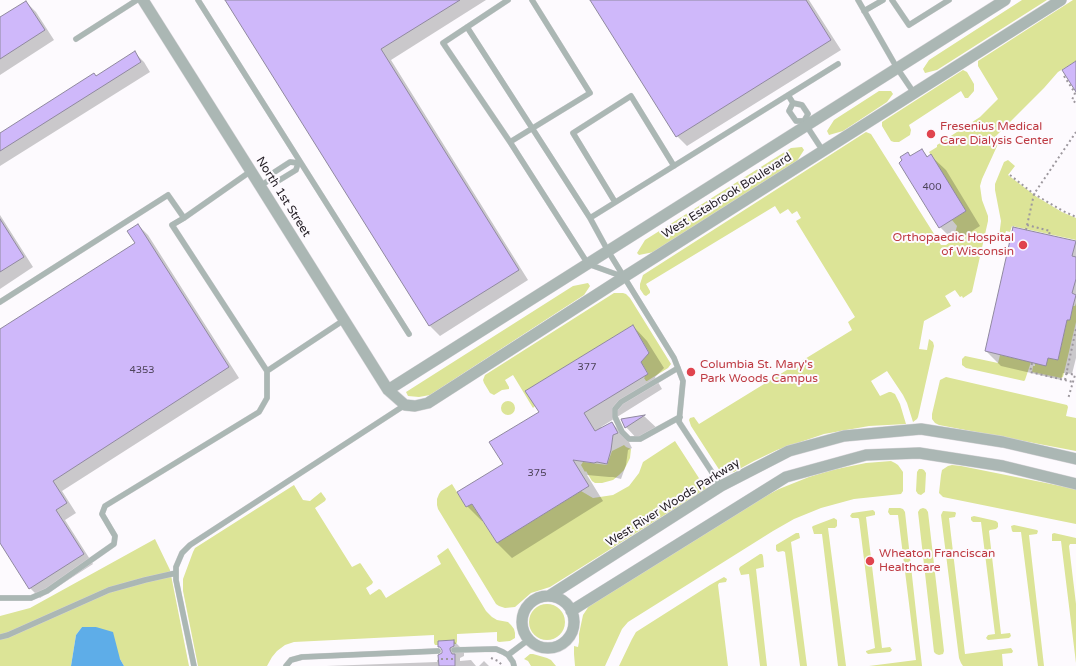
<!DOCTYPE html>
<html>
<head>
<meta charset="utf-8">
<style>
	body { margin:0 }
	canvas { display:block; background:#fdfafe }
</style>
</head>
<body>
<canvas width="1076" height="666"></canvas>
<script>
const ctx = document.querySelector('canvas').getContext('2d');
ctx.lineJoin = 'round';
function fill(path, color) {
  ctx.fillStyle = color;
  ctx.fill(path, 'evenodd');
}
function shape(rows) {
  const path = new Path2D();
  for (const r of rows) {
    if (r.length === 3) {
      path.moveTo(r[0] + r[2], r[1]);
      path.arc(r[0], r[1], r[2], 0, 2 * Math.PI);
      continue;
    }
    path.moveTo(r[0], r[1]);
    for (let i = 2; i < r.length; i += 2) path.lineTo(r[i], r[i + 1]);
  }
  return path;
}
function strokePath(path, color, width, dash) {
  ctx.strokeStyle = color;
  ctx.lineWidth = width;
  ctx.lineCap = dash ? 'butt' : 'round';
  ctx.setLineDash(dash || []);
  ctx.stroke(path);
}
function drawText(font, color, halo, rows, align = 'center') {
  ctx.font = font + ' "Varela Round",sans-serif';
  ctx.lineWidth = 4;
  ctx.setLineDash([]);
  ctx.textBaseline = 'middle';
  ctx.strokeStyle = halo;
  ctx.fillStyle = color;
  for (const [text, x, y, turn = 0] of rows) {
    ctx.save();
    ctx.translate(x, y);
    ctx.rotate((+turn || 0) * Math.PI / 180);
    ctx.textAlign = isNaN(turn) ? turn : align;
    if (halo) ctx.strokeText(text, 0, 0);
    ctx.fillText(text, 0, 0);
    ctx.restore();
  }
}
fill(shape([
	[1022,0,1047,0,937,70,925,73,923,69,929,60],
	[1073,0,1076,0,1076,61,1058,72,1044,88,994,138,998,144,982,179,980,186,982,200,988,216,988,221,972,292,963,298,962,296,960,297,955,290,945,296,951,306,924,321,919,349,927,350,929,339,933,342,934,346,918,417,917,419,913,422,907,403,903,395,887,371,871,381,880,396,889,392,891,392,895,394,900,404,906,424,869,426,824,434,777,450,754,461,734,472,726,473,720,471,691,426,689,420,690,418,694,417,699,424,852,330,848,322,855,317,796,221,801,218,797,211,792,214,788,209,780,214,775,206,646,284,650,291,650,293,646,296,644,295,640,289,640,284,643,275,866,132,871,134,941,245,946,245,953,240,957,226,952,220,966,211,929,152,937,147,937,145,980,117,998,99,978,66,978,61],
	[963,70,967,72,974,84,974,91,968,98,965,98,961,91,909,125,911,130,910,135,899,142,894,142,891,141,882,126,882,122],
	[879,91,891,91,893,94,887,102,843,131,829,135,827,131,834,120],
	[802,147,804,150,797,161,654,252,639,255,637,253,645,240,791,148],
	[1008,160,1015,166,1008,175,1037,197,1062,212,1076,218,1076,240,1012,226,1010,232,1006,231,1004,237,1006,239,999,237,1001,221,995,190,995,184,1004,162],
	[588,283,590,286,584,295,430,395,419,397,408,396,406,392,573,286],
	[614,293,623,293,626,294,630,298,671,364,668,368,647,381,646,381,644,378,645,377,644,376,648,373,641,362,649,352,633,325,526,391,535,406,533,408,513,375,505,380,509,387,509,389,502,390,494,395,490,393,484,383,483,380,485,375],
	[1076,303,1076,322,1063,377,1061,378,1032,372,1033,366,1035,366,1035,363,1046,366,1048,358,1058,360,1067,320,1070,320,1073,306,1075,306],
	[1000,355,1031,362,1025,380,1024,381,966,368,962,365,962,359,965,356,998,363],
	[946,377,1067,405,1068,407,1066,416,1076,418,1076,451,939,425,935,423,932,419,932,414,940,380],
	[508,408,7],
	[675,441,706,489,550,587,531,593,515,607,505,608,499,606,496,604,438,509,437,505,437,499,439,494,441,491,452,484,466,507,471,503,497,543,581,491,593,498,613,495,629,486,639,473,643,462],
	[624,445,626,447,631,449,630,458,624,470,619,475,613,480,602,483,595,483,592,481,586,471,585,472,581,465,583,462,607,465,612,451],
	[891,461,895,463,898,465,903,472,903,491,901,494,854,499,821,508,794,519,773,531,628,622,622,629,605,666,575,666,574,654,574,646,578,647,579,642,579,634,583,615,589,606,758,500,779,489,809,477,832,470,866,463],
	[952,465,961,466,1076,489,1076,524,943,497,939,493,941,475,942,470,948,466],
	[919,469,922,469,924,470,926,473,925,492,921,495,918,494,916,491,917,472],
	[294,485,303,500,310,501,321,492,326,499,325,501,315,508,352,567,360,563,361,564,373,582,372,584,366,588,370,595,379,589,381,590,386,598,441,564,437,556,448,548,486,611,492,617,497,620,508,622,511,625,514,629,515,633,515,638,510,641,499,642,497,641,497,632,457,634,457,642,456,644,454,644,454,640,438,641,438,645,435,645,434,643,434,635,294,642,285,645,277,651,272,657,267,666,198,666,183,591,183,579,193,552,195,548],
	[889,508,900,508,903,509,905,512,922,666,869,666,916,660,898,515,890,515,888,512],
	[923,508,926,509,928,512,944,651,943,654,939,655,936,654,934,652,918,512,920,509],
	[873,510,875,512,875,515,866,517,882,648,890,647,892,650,890,652,868,654,866,652,866,651,875,648,859,519,858,518,852,518,850,516,852,513],
	[943,511,955,512,956,513,955,517,949,518,965,654,1011,648,1013,651,1012,653,1002,654,1003,666,963,666,961,663,959,658,941,515],
	[974,516,996,521,998,523,998,527,996,529,990,530,989,531,1001,634,1010,633,1011,636,1009,638,988,640,986,638,988,635,995,634,981,522,973,522,971,520,971,517],
	[834,518,837,520,837,526,835,528,828,528,846,666,838,666,822,534,814,534,812,527,813,526],
	[1014,525,1037,530,1038,531,1037,534,1029,535,1044,666,1038,666,1021,532,1013,532,1012,531,1011,526],
	[796,533,799,533,800,538,791,542,807,666,800,666,785,552,783,551,778,552,776,550,776,545],
	[1054,533,1076,538,1076,544,1070,544,1069,546,1076,604,1076,663,1061,541,1052,541,1052,534],
	[155,539,170,570,189,666,124,666,120,659,96,627,82,627,76,635,71,666,0,666,0,616,30,608],
	[760,554,762,554,763,556,764,567,756,569,767,666,760,666,749,574,741,575,739,569,740,567],
	[724,577,727,579,726,582,719,583,718,585,728,666,619,666,632,639,636,632,710,585],
	[547,622,18],
	[530,654,533,654,547,658,551,660,556,666,531,666,528,661,524,659]
]), '#dce497');
fill(shape([
	[82,627,96,627,113,632,120,659,124,666,71,666,76,635]
]), '#5eade8');
fill(shape([
	[226,0,486,0,391,60,528,280,440,336,430,326],
	[592,0,809,0,841,50,687,146,677,136],
	[26,2,36,12,54,40,0,75,0,18],
	[135,53,144,62,150,72,0,166,0,134,96,77],
	[922,150,928,157,931,156,946,170,980,226,955,242,940,227,907,153,911,157],
	[0,215,33,267,0,289],
	[138,225,148,235,239,378,62,491,76,513,65,520,93,564,40,598,30,588,0,542,0,330,136,243],
	[1076,242,1076,358,1072,374,1063,373,1061,380,1001,366,986,351],
	[633,326,647,341,664,368,655,377,662,389,601,427,602,429,612,423,627,438,632,448,628,450,626,465,621,479,613,477,609,477,587,475,603,501,512,558,497,543,483,520,482,521,467,506,458,492,504,464,540,412],
	[644,416,659,430,640,442,626,427,622,420],
	[454,641,464,651,464,656,460,658,460,661,471,660,476,666,326,666,437,662,437,660,440,659,443,650,439,646],
	[484,661,489,666,479,666]
]), '#0003');
const building = shape([
	[225,0,460,0,381,49,519,270,429,326,225,0],
	[590,0,806,0,831,40,676,137,590,0],
	[26,1,45,30,0,59,0,17,26,1],
	[135,51,141,62,0,151,0,133,94,73,96,76,135,51],
	[1076,61,1076,92,1062,70,1076,61],
	[922,149,927,157,931,154,966,211,939,228,899,163,902,160,900,157,908,152,910,156,922,149],
	[0,219,24,257,0,272,0,219],
	[138,224,229,367,53,481,67,503,56,510,84,554,29,589,0,543,0,329,135,243,127,231,138,224],
	[1013,227,1076,241,1072,256,1076,257,1076,279,1072,293,1076,295,1073,306,1070,320,1067,320,1058,360,1048,358,1046,366,985,351,1013,227],
	[633,325,649,353,641,362,648,374,584,413,595,431,612,422,618,433,613,435,611,450,607,464,597,462,594,463,573,460,589,486,497,543,472,504,466,507,457,492,503,464,489,442,539,412,525,391,633,325],
	[645,415,625,428,621,419,645,415],
	[454,640,454,646,450,648,450,650,452,654,455,654,455,666,439,666,438,655,442,653,442,650,440,647,438,647,438,641,454,640]
]);
fill(building, '#cfb8fa');
strokePath(building, '#90899f', 1);
const service = shape([
	[198,0,409,334],
	[508,0,443,43,510,142,588,264,624,277],
	[858,0,897,68,914,93],
	[892,0,909,25,949,0],
	[864,11,883,0],
	[467,27,590,218,608,251,674,358,683,381,679,422,721,486],
	[76,39,137,0],
	[788,95,793,103,802,105,808,114,804,121],
	[793,103,789,111,796,121,804,121],
	[806,125,823,151],
	[510,142,590,93,532,0],
	[260,186,271,179,273,173,290,162,298,163,296,170,278,181,271,179],
	[615,202,573,133,631,96,674,166],
	[184,218,172,225,267,371,344,320],
	[590,218,838,64],
	[0,302,168,195,184,218,251,171],
	[678,368,621,402,615,409,615,417,622,432,629,439,640,439,680,417],
	[0,598,31,598,47,591,114,544,115,536,102,514,105,506,259,412,267,398,267,371],
	[0,637,8,635,109,590,145,580,176,573],
	[454,650,496,649,503,652,508,655,528,640],
	[508,655,513,662,514,666],
	[194,666,176,580,176,567,182,553,190,545,405,405],
	[286,666,291,660,302,657,438,651]
]);
const minor = shape([
	[143,0,247,165,388,390,405,405,415,406,428,403,624,277,1061,0],
	[388,390,1005,0],
	[549,596,721,486,789,451,844,436,921,429,1003,442,1076,459],
	[548,622,26],
	[571,611,786,477,866,455,919,453,1003,466,1076,484]
]);
strokePath(service, '#dad7db', 6);
strokePath(minor, '#dad7db', 12);
strokePath(shape([
	[1064,76,1075,93,1072,100,1076,103],
	[1010,175,1034,194,1063,211,1076,217],
	[1027,225,1050,231,1049,235],
	[1026,230,1034,194,1076,132],
	[1032,363,1030,372,1073,382],
	[1066,373,1075,375,1068,399],
	[1065,380,1076,329],
	[491,658,498,661,503,666],
	[441,659,453,659]
]), '#9d989e', 2, [2, 3]);
strokePath(service, '#abb7b4', 5.5);
strokePath(minor, '#abb7b4', 11);
for (const [x, y, r, color] of [
	[931,134,5,"#e0444e"],
	[1023,245,5,"#e0444e"],
	[691,372,5,"#e0444e"],
	[870,561,5,"#e0444e"]
]) {
  const dot = new Path2D();
  dot.arc(x, y, r, 0, 2 * Math.PI);
  ctx.fillStyle = color;
  ctx.fill(dot);
  strokePath(dot, '#fdfafe', 1.5);
}
drawText('10px', '#4e445a', null, [
	["400",932,187],
	["377",587,367],
	["4353",142,370],
	["375",537,473]
]);
drawText('12px', '#be3a42', '#fdfafe', [
	["Fresenius Medical",940,127],
	["Care Dialysis Center",940,141],
	["Orthopaedic Hospital",1014,238,"right"],
	["of Wisconsin",1014,252,"right"],
	["Columbia St. Mary's",700,365],
	["Park Woods Campus",700,379],
	["Wheaton Franciscan",879,554],
	["Healthcare",879,568]
], 'left');
drawText('12px', '#231d24', '#fdfafe', [
	["West Estabrook Boulevard",727,196,-32],
	["North 1st Street",283,197,58],
	["West River Woods Parkway",673,503,-32]
]);
</script>
</body>
</html>
